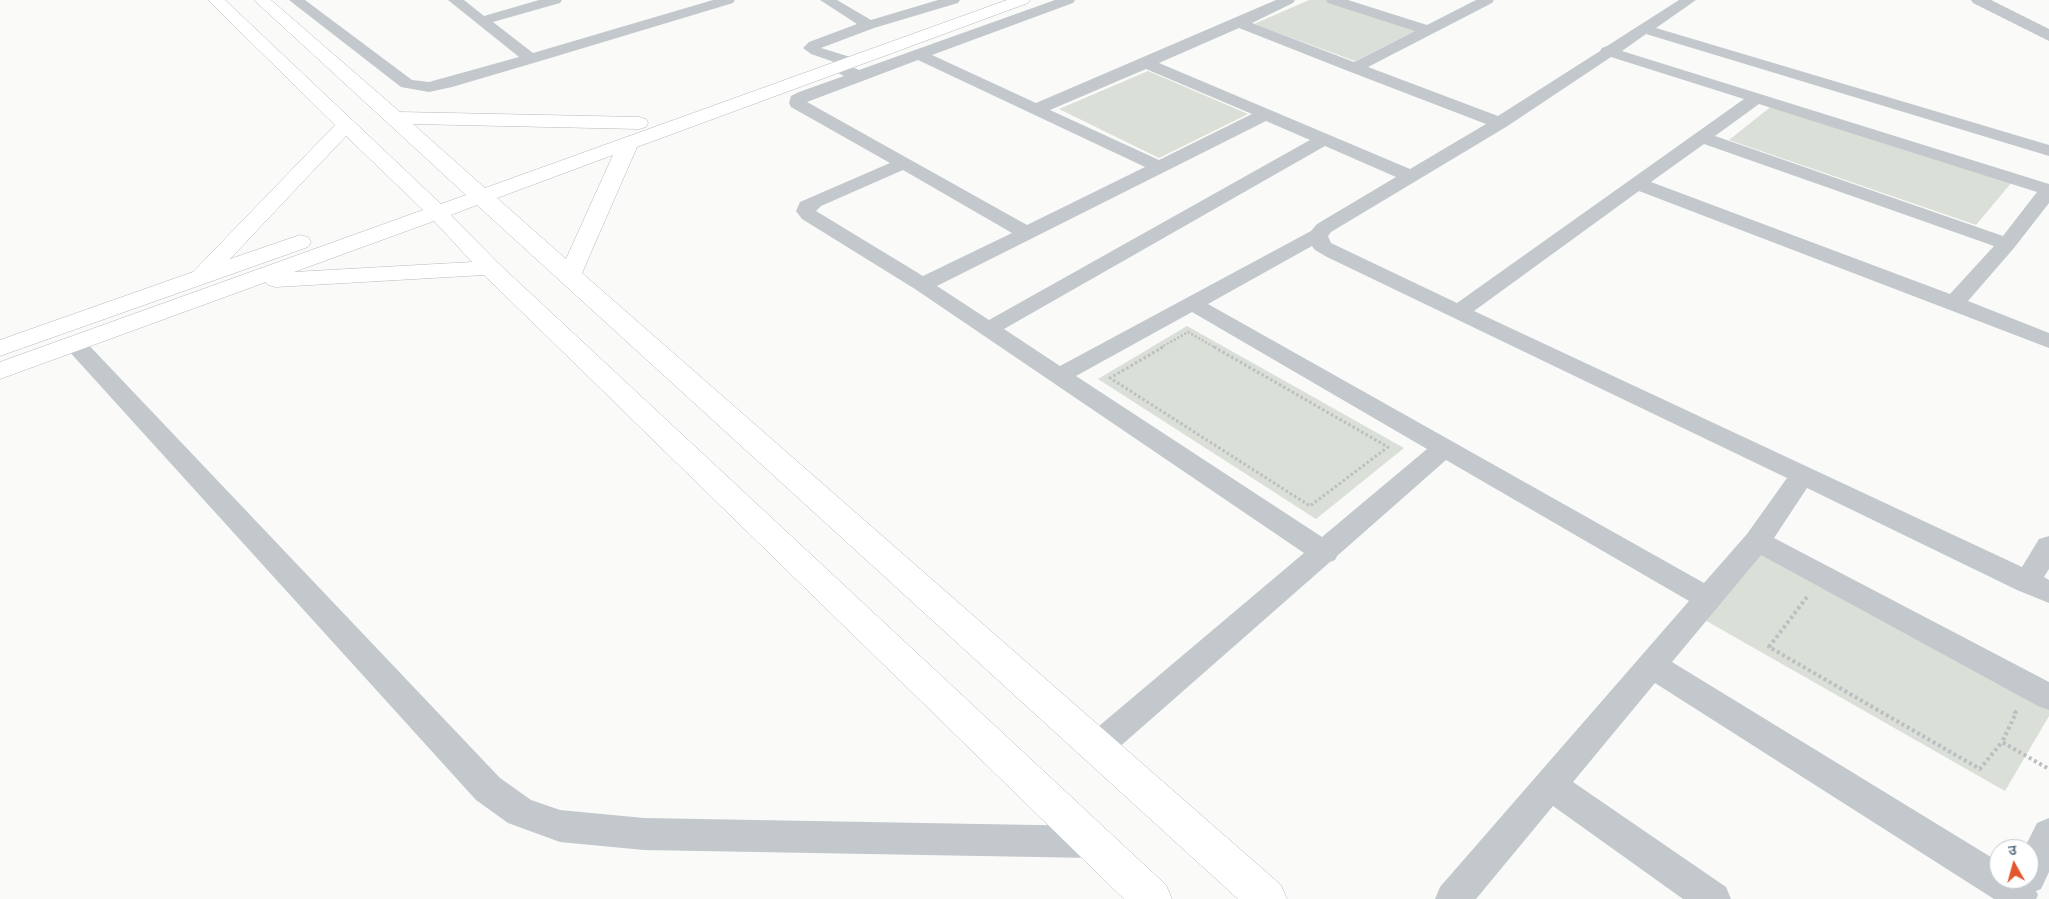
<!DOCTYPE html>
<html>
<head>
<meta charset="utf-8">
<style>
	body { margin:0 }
	#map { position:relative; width:2049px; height:899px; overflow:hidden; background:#fafaf8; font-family:Helvetica,"Noto Sans Devanagari",sans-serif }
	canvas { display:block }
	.north { position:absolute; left:1989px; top:839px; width:50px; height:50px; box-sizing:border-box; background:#fff; border:1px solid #c1c8cd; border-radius:50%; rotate:353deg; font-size:14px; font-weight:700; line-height:20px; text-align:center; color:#657683 }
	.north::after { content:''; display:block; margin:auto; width:18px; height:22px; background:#e4572e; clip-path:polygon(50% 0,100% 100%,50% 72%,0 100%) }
</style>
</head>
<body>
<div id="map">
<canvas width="2049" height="899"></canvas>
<div class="north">उ</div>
</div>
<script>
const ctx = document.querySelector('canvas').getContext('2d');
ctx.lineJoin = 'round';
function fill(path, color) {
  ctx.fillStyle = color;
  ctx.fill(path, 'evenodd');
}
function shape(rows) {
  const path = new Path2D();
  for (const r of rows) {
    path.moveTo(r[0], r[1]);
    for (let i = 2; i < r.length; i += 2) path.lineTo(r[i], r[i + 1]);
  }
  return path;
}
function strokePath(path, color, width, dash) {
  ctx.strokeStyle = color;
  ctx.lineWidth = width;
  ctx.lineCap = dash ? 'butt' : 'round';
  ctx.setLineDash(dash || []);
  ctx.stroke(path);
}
fill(shape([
	[1309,0,1329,0,1417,30,1355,61,1254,24],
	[1148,71,1248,114,1159,158,1059,109],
	[1773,105,2012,182,1976,225,1729,140],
	[1187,326,1404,448,1316,519,1098,379],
	[1763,551,2049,705,2049,716,2005,791,1703,619]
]), '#dadfd7');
const secondary = shape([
	[208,0,225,0,441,204,466,195,254,0,271,0,400,112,639,117,646,119,648,123,646,127,639,129,413,124,485,188,1007,0,1030,0,1028,3,637,147,582,273,1281,885,1287,899,1238,899,477,205,451,215,498,263,1166,885,1172,899,1124,899,484,275,276,287,268,285,266,282,0,379,0,362,423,210,346,136,230,259,300,235,308,237,311,242,308,247,0,356,0,340,193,272,335,125,208,0],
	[613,155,566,259,497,198,613,155],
	[434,221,472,262,294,272,434,221]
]);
strokePath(secondary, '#b3babf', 1);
strokePath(shape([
	[1160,348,1188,332,1216,348]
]), '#bbbfc2', 2.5, [2, 2]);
strokePath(shape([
	[1163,347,1110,378,1310,506,1388,447,1214,347]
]), '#bbbfc2', 3, [2.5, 2.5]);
strokePath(shape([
	[1807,597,1769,647,1980,769,2002,742],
	[2014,711,2016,713,2002,742,2049,769]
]), '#bbbfc2', 4, [3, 3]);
fill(shape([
	[289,0,305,0,412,80,429,82,519,57,448,0,464,0,484,16,539,0,562,0,560,3,493,22,533,53,713,0,735,0,733,3,537,62,452,87,429,92,401,87,289,0],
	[820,0,837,0,871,20,938,0,960,0,958,3,874,28,821,48,857,59,859,62,857,65,850,66,859,70,1055,0,1075,0,1073,3,932,55,1036,103,1276,0,1295,0,1293,3,1252,23,1354,62,1415,31,1328,3,1326,0,1348,0,1427,25,1476,0,1494,0,1492,3,1368,67,1498,116,1600,51,1602,48,1607,46,1679,0,1696,0,1656,28,2049,145,2049,156,1646,34,1622,51,2049,184,2049,203,2014,248,1968,301,2049,333,2049,348,1639,191,1474,311,2022,567,2039,539,2049,536,2049,569,2044,577,2049,580,2049,603,2017,590,1807,488,1774,538,2049,682,2049,710,2038,706,1761,555,1672,662,1999,862,1999,879,2029,879,2029,849,2024,849,2037,823,2049,818,2049,872,2041,889,2036,891,2038,895,2036,899,1994,899,1655,683,1573,782,1726,887,1731,899,1683,899,1553,806,1476,899,1435,899,1440,887,1689,601,1446,460,1337,556,1335,560,1330,562,1108,757,1097,761,1086,757,1081,747,1086,737,1304,553,915,289,802,219,796,211,800,202,890,163,791,107,789,103,791,96,799,92,844,76,832,70,830,67,832,64,837,63,811,54,803,48,809,42,857,24,820,0],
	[1239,28,1348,71,1486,124,1410,169,1159,63,1239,28],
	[1611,57,1744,99,1457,303,1331,243,1328,236,1331,232,1506,127,1611,57],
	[918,60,1145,167,1027,225,807,102,918,60],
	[1146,69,1252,114,1159,160,1050,110,1146,69],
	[1759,104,2037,192,2003,236,1715,136,1759,104],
	[1266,121,1310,140,989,320,937,286,1266,121],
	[1704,144,1994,246,1950,294,1651,182,1704,144],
	[1325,146,1396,177,1317,224,1311,231,1060,366,1004,329,1325,146],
	[903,170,1012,233,923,276,816,211,821,206,903,170],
	[1312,246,1315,250,1327,257,1787,478,1747,534,1704,583,1208,304,1312,246],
	[1192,312,1427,449,1322,537,1076,376,1192,312],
	[75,337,83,339,500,778,531,800,560,810,644,818,1092,826,1104,831,1109,842,1104,853,1092,858,644,850,560,842,508,823,476,800,67,349,64,344,67,339,75,337]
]), '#c3c8cc');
fill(shape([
	[1971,0,1991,0,2049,29,2049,41,1973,3,1971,0]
]), '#c3c8cc');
fill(secondary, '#fff');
</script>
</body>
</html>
